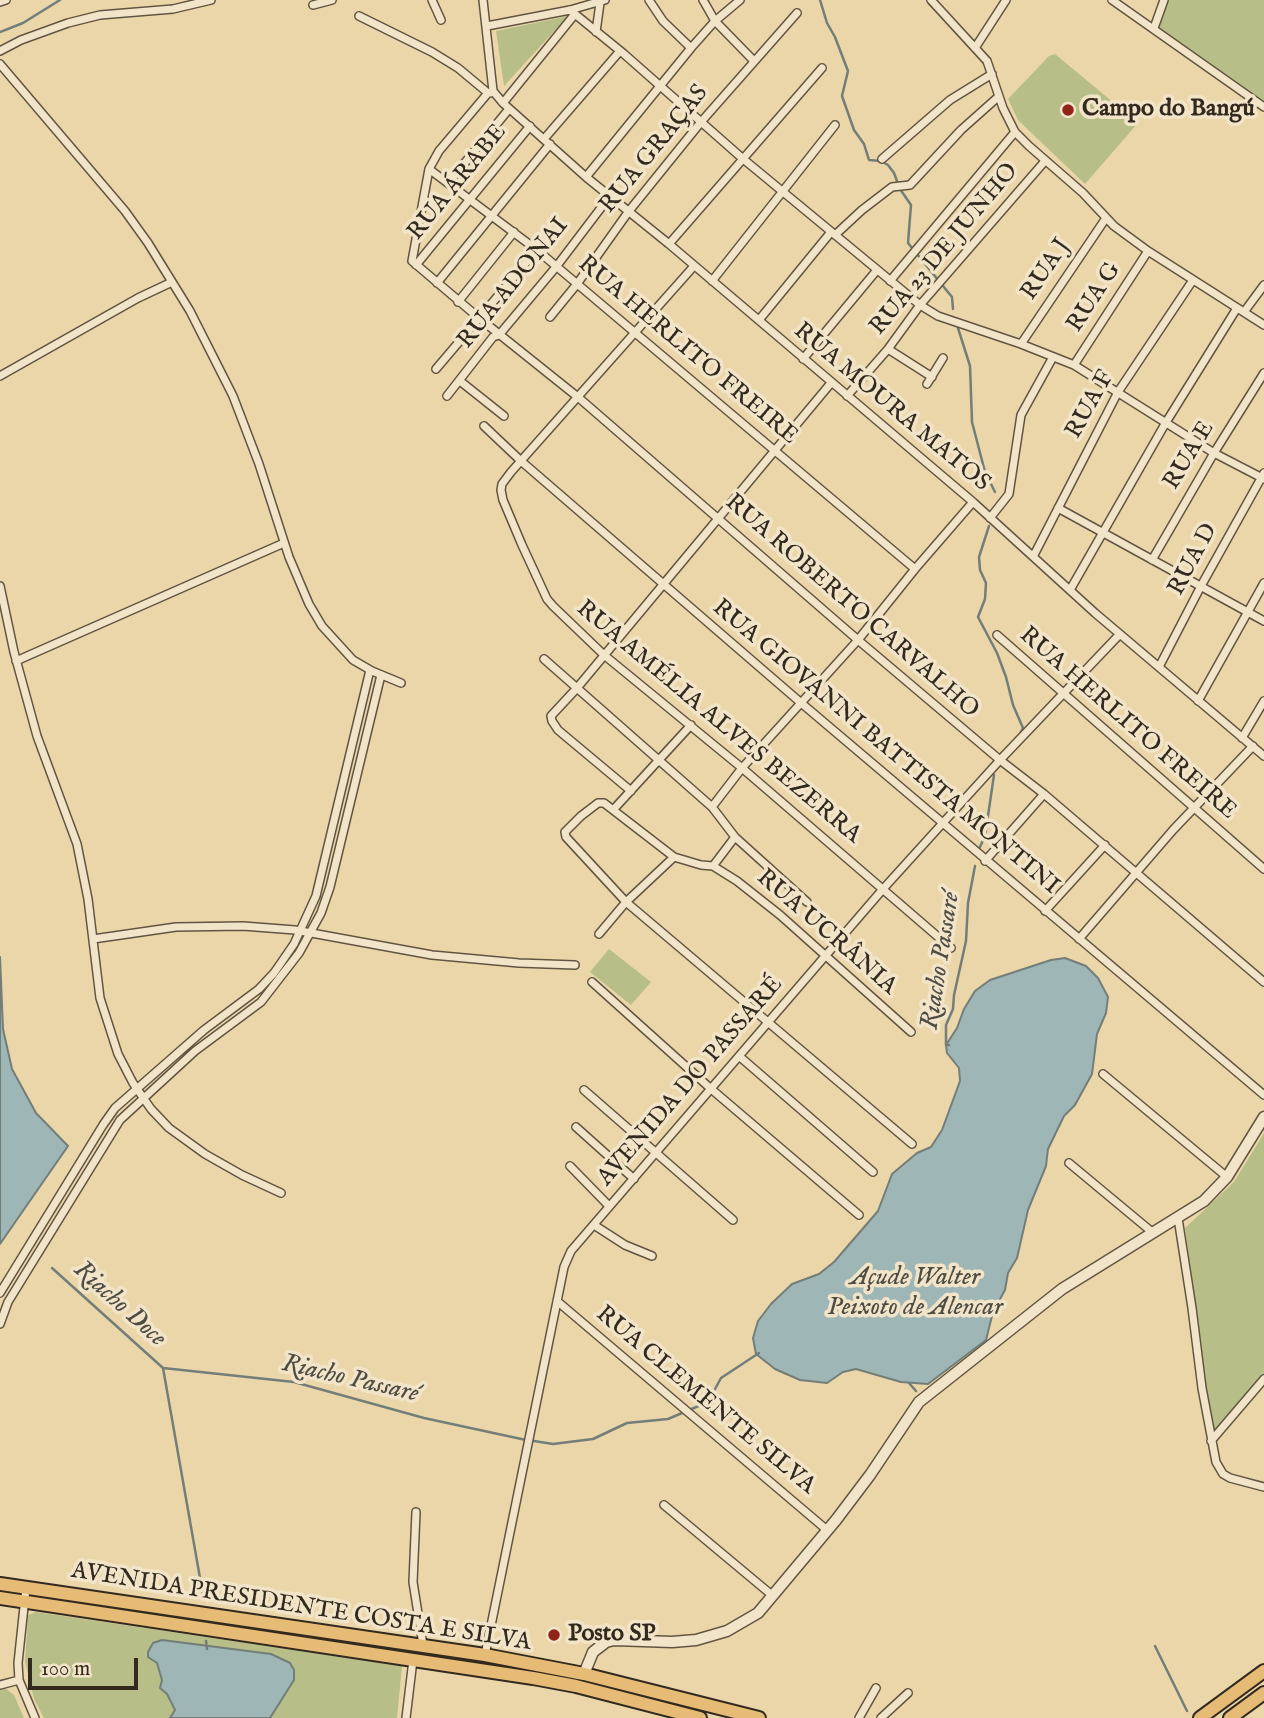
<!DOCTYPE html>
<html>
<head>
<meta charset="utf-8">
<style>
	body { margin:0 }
	#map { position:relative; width:1264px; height:1718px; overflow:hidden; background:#ebd6aa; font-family:"IM FELL English",serif }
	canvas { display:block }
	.scale { position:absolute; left:28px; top:1658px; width:110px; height:32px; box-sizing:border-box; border:4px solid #332a1f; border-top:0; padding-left:9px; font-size:21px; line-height:24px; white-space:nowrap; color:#332a1f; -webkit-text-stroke:5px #f2e4c8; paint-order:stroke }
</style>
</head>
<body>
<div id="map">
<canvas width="1264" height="1718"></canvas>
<div class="scale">100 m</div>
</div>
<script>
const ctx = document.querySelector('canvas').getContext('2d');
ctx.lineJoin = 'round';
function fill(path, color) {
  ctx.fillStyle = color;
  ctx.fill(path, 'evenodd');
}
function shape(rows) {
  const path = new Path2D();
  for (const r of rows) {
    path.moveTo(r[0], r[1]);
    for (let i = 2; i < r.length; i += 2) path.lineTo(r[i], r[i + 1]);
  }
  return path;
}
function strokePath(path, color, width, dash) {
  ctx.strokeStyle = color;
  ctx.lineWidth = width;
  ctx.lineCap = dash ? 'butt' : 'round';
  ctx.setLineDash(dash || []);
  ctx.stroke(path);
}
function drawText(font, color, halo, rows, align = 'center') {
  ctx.font = font + ' "IM FELL English",serif';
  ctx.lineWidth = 7;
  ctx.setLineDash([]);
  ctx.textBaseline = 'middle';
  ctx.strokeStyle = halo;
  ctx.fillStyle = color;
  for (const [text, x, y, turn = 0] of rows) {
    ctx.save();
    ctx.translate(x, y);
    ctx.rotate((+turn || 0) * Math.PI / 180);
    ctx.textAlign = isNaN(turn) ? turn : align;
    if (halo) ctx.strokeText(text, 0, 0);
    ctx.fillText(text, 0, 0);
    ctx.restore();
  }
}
fill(shape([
	[1168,0,1264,0,1264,103,1158,27],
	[568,16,504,86,496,31],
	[1055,54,1138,123,1085,184,1018,120,1008,99,1049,56],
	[609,949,651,982,631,1005,590,972],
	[1264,1133,1264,1374,1218,1432,1212,1430,1185,1228,1234,1182],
	[36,1612,402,1666,397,1718,270,1718,294,1680,284,1662,279,1657,148,1652,148,1657,157,1662,170,1703,175,1711,170,1718,44,1718,34,1699,25,1661,28,1615],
	[5,1688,14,1695,24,1718,0,1718,0,1690]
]), '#b7be88');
const water = shape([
	[0,957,3,1029,12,1069,36,1113,68,1146,0,1244,0,957],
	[1065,958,1086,966,1098,978,1108,997,1106,1013,1097,1034,1092,1074,1075,1105,1064,1116,1048,1149,1046,1166,1028,1210,1017,1258,1008,1273,1005,1290,993,1312,986,1340,928,1384,901,1382,856,1369,843,1372,827,1383,800,1380,775,1369,756,1354,753,1338,758,1321,771,1304,792,1284,819,1274,834,1262,878,1211,892,1174,917,1153,931,1147,942,1130,960,1081,959,1068,947,1053,946,1045,957,1028,964,1009,975,991,990,980,1051,960,1065,958],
	[162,1640,271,1654,290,1663,294,1670,294,1680,270,1718,170,1718,175,1710,167,1694,160,1688,162,1680,157,1663,148,1657,148,1652,153,1643,162,1640]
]);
fill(water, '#9eb6b5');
strokePath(water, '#737e79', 2);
strokePath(shape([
	[820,0,827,23,835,37,848,71,842,96,854,130,864,144,869,160,881,161,888,165,894,173,900,189,911,205,908,243,952,297,953,309],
	[0,32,23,23,60,0],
	[958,328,970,366,972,422,985,472,995,492],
	[989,526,979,557,980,570,986,583,985,599,978,617,997,653,1006,677,1013,705,1023,728,1021,732],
	[979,849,985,836,994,775],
	[949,1045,946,1045,946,1025,953,1009,954,995,966,941,968,903,975,866],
	[52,1268,163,1368],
	[163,1368,294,1382,424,1418,526,1440],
	[163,1368,203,1595],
	[909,1383,916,1391],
	[534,1441,553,1444,593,1439,627,1423,668,1419,708,1402,721,1378,759,1353],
	[206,1641,207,1649],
	[1155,1646,1187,1711]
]), '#737e79', 2.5);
const minor = shape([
	[432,0,441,20],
	[483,0,493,91],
	[649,0,663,21,691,48],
	[703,0,715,21,754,61],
	[931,0,987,61,1003,108,1015,132,1029,146,1083,193,1114,226,1148,251,1264,325],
	[1112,0,1264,107],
	[0,2,6,0],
	[313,5,332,0],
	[570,10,624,54,742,158,920,305,938,316,1021,344,1074,365,1214,453,1264,479],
	[359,16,432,52,458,68,488,93,490,93],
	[487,26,570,10,605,0],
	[1154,28,1164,0],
	[596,32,600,3],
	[975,48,1006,0],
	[0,51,21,40,68,23,100,15,173,9,211,0],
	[0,64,125,211,148,243,190,311,233,396,259,464,289,557,309,604,322,626,353,660,372,671,401,683],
	[493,91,503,103,586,177,669,244,973,502,1095,613,1264,756],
	[488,93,439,151,429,169,412,261,479,318,579,398,858,640,1000,760,1044,794,1264,982],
	[503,103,575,14],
	[544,139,620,51],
	[882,159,950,100,992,74],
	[429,169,537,250,915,569],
	[586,177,691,48,715,21,740,0],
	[449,182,509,109],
	[835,235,862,210,892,187,910,185,961,130,998,97],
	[669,244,822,68],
	[416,265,530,126],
	[694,266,511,472,502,484,501,490,503,500,522,545,547,599,553,606,604,655,742,768,951,948],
	[712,281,835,125],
	[890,281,1015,132],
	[437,283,550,144],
	[458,302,514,232],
	[1244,312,1264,285],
	[550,317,577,284,629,211,701,122,797,13],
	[759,320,831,232],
	[1021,344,1106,218],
	[888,349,932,377],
	[803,359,877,270],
	[1074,365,1148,251],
	[436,369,537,250],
	[0,376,138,298,172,282],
	[460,381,504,416],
	[927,384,943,358],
	[447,396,493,337,499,335,556,267,610,196],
	[847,396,888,349,920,305,1045,161],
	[484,426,521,461,800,702,1264,1095],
	[1058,508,1264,621],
	[990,518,1009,494,1021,415,1053,357],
	[1034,555,1118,392,1193,280],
	[1152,560,1214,453,1264,373],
	[0,586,14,652,37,736,77,844,88,899,100,998,118,1054,133,1083,151,1109,169,1128,205,1154,242,1175,281,1193],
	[1070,590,1165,424,1237,308],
	[997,635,1264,869],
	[544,659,712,807,735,837,713,866],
	[16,661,284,543],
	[1159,667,1201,586,1264,473],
	[1198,701,1264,583],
	[1242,738,1264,701],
	[631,791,558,730,552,721,551,716,577,688,831,383],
	[712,807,742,768,858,640,915,569,973,502],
	[613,810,691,725],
	[735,837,807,902],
	[985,861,1044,794],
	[713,866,701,865,674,857,604,803,598,803,581,816,565,832,566,837,626,902,912,1144],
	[713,866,737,881,780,915,911,1032],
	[1045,911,1105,845],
	[599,934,626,902,674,857],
	[93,939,176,927,243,926,295,930,432,955,519,963,575,965],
	[1079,939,1173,830,1253,746],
	[592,982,710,1088,859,1215],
	[739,1056,873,1172],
	[1103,1074,1227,1177],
	[584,1090,733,1220],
	[576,1127,634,1179],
	[1069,1163,1152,1232],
	[570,1166,609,1206],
	[1178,1218,1192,1308,1202,1388,1216,1462,1223,1474,1230,1478,1264,1487],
	[594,1225,625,1245,652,1256],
	[0,1293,103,1125,115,1108,204,1030,259,989,274,973,294,944,316,896,370,670],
	[557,1301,827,1530],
	[0,1324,8,1302,120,1120,195,1051,261,1002,299,953,321,913,330,887,381,675],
	[1211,1441,1264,1379],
	[664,1505,773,1596],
	[416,1512,413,1582,423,1645],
	[26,1588,18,1663,19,1680,35,1718],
	[485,1655,564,1267,571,1251,883,889,1000,760,1120,634],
	[0,1685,19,1680],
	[406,1718,413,1660],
	[859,1718,876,1688],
	[881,1718,908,1693]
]);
const tertiary = shape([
	[584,1674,593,1652,606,1642,614,1640,672,1642,696,1640,727,1631,758,1613,836,1520,870,1475,919,1402,1062,1289,1204,1201,1227,1177,1264,1117]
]);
const primary = shape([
	[0,1584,485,1655,584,1674,759,1718],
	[0,1598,533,1678,576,1686,700,1718],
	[1200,1718,1264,1671],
	[1230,1718,1264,1693]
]);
strokePath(minor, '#615542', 10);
strokePath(tertiary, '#615542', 13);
strokePath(primary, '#332a1f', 16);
strokePath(minor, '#f2e4c8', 7);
strokePath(tertiary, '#f2e4c8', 10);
strokePath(primary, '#e6bb75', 12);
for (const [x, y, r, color] of [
	[1068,110,7,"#8f2418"],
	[554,1635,7,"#8f2418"]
]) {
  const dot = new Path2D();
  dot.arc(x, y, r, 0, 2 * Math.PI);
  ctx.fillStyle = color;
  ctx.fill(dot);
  strokePath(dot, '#f2e4c8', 2.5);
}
drawText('bold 24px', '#332a1f', '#f2e4c8', [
	["Campo do Bangú",1082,110],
	["Posto SP",568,1635]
], 'left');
drawText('24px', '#332a1f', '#f2e4c8', [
	["RUA GRAÇAS",655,150,-51],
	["RUA ÁRABE",458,183,-51],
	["RUA 23 DE JUNHO",945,250,-50],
	["RUA J",1047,270,-56],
	["RUA ADONAI",514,284,-51],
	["RUA G",1095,298,-57],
	["RUA HERLITO FREIRE",687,351,40],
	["RUA F",1091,405,-61],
	["RUA MOURA MATOS",891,408,40],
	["RUA E",1190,456,-59],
	["RUA D",1194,560,-62],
	["RUA ROBERTO CARVALHO",851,607,41],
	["RUA AMÉLIA ALVES BEZERRA",718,723,40],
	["RUA HERLITO FREIRE",1127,724,41],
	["RUA GIOVANNI BATTISTA MONTINI",885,748,40],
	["RUA UCRÂNIA",826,933,41],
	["AVENIDA DO PASSARÉ",691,1082,-49],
	["RUA CLEMENTE SILVA",705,1401,40],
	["AVENIDA PRESIDENTE COSTA E SILVA",301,1608,9]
]);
drawText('italic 26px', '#4e4d44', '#f2e4c8', [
	["Riacho Passaré",942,961,-81],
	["Açude Walter",915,1279],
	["Peixoto de Alencar",915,1309],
	["Riacho Doce",119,1305,42],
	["Riacho Passaré",350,1380,13]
]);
</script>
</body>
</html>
